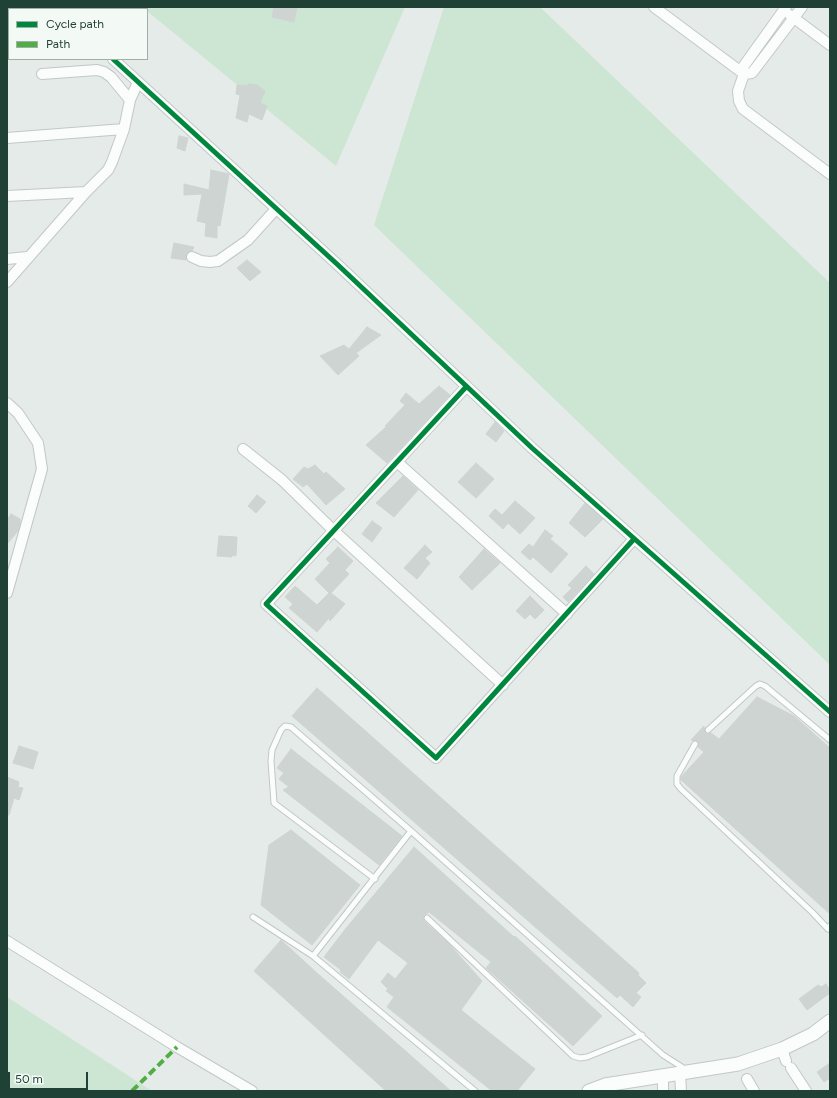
<!DOCTYPE html>
<html>
<head>
<meta charset="utf-8">
<style>
	body { margin:0 }
	#map { position:relative; width:837px; height:1098px; overflow:hidden; background:#e5ebe8; font-family:Figtree,sans-serif }
	canvas { display:block }
	.frame { position:absolute; inset:0; border:8px solid #204136; pointer-events:none }
	.legend { position:absolute; left:8px; top:8px; width:140px; height:52px; box-sizing:border-box; background:#f3faf6; border:1px solid #9fb0a9; margin:0; padding:5px 7px; list-style:none; font-size:12px; color:#204136 }
	.legend li { display:flex; align-items:center; gap:8px; height:20px }
	.legend b { width:20px; border:1px solid #9fb0a9 }
	.scale { position:absolute; left:8px; top:1072px; width:80px; height:18px; box-sizing:border-box; border:2px solid #204136; border-top:0; padding-left:5px; font-size:12px; line-height:14px; white-space:nowrap; color:#204136; -webkit-text-stroke:3px #f3faf6; paint-order:stroke }
</style>
</head>
<body>
<div id="map">
<canvas width="837" height="1098"></canvas>
<div class="frame"></div>
<ul class="legend">
<li><b style="height:5px;background:#00873e"></b>Cycle path</li>
<li><b style="height:5px;background:#52ad45"></b>Path</li>
</ul>
<div class="scale">50 m</div>
</div>
<script>
const ctx = document.querySelector('canvas').getContext('2d');
ctx.lineJoin = 'round';
function fill(path, color) {
  ctx.fillStyle = color;
  ctx.fill(path, 'evenodd');
}
function shape(rows) {
  const path = new Path2D();
  for (const r of rows) {
    path.moveTo(r[0], r[1]);
    for (let i = 2; i < r.length; i += 2) path.lineTo(r[i], r[i + 1]);
  }
  return path;
}
function strokePath(path, color, width, dash) {
  ctx.strokeStyle = color;
  ctx.lineWidth = width;
  ctx.lineCap = dash ? 'butt' : 'round';
  ctx.setLineDash(dash || []);
  ctx.stroke(path);
}
fill(shape([
	[142,7,405,7,336,166,147,11,147,9],
	[444,7,540,7,830,283,830,665,374,225],
	[7,997,152,1091,7,1091]
]), '#cde6d3');
const building = shape([
	[274,7,297,7,294,22,272,17,274,7],
	[249,84,257,85,265,91,260,103,267,106,262,120,249,114,247,122,236,118,240,95,236,94,237,85,248,86,249,84],
	[179,136,188,138,185,151,177,148,179,136],
	[211,170,229,174,220,226,217,225,217,238,205,236,206,223,197,221,202,194,184,195,184,184,209,190,211,170],
	[174,243,194,247,192,251,186,254,186,260,171,258,174,243],
	[247,260,261,272,250,281,237,268,247,260],
	[367,327,381,335,356,353,359,356,338,375,320,356,344,345,349,349,367,327],
	[439,386,450,395,387,463,366,445,386,427,385,426,405,405,400,401,406,393,419,404,439,386],
	[495,422,504,431,496,442,486,434,495,422],
	[476,463,494,479,476,498,458,482,476,463],
	[315,465,324,474,326,472,345,489,326,505,307,484,303,487,293,479,304,467,308,469,315,465],
	[403,476,418,490,394,517,376,503,403,476],
	[257,495,266,502,256,513,248,506,257,495],
	[515,501,535,518,520,534,508,523,503,529,489,516,495,509,502,515,515,501],
	[585,503,603,519,585,537,569,523,585,503],
	[11,514,20,519,20,524,18,531,7,544,7,520,11,514],
	[372,521,382,528,372,542,362,534,372,521],
	[545,530,553,536,550,539,568,554,551,573,533,557,530,560,521,552,529,544,533,547,545,530],
	[219,536,237,537,236,556,232,555,232,557,217,556,219,536],
	[425,545,432,552,425,558,430,563,417,579,404,568,425,545],
	[338,547,353,561,345,570,349,574,331,593,345,604,330,621,329,618,317,632,289,608,293,604,285,597,295,586,317,605,329,593,315,579,330,563,326,559,338,547],
	[484,549,500,563,472,590,459,577,484,549],
	[586,566,594,574,568,602,563,597,572,588,568,585,586,566],
	[530,596,544,610,535,619,530,614,525,619,516,611,530,596],
	[317,688,639,973,638,975,646,983,636,993,641,997,633,1007,620,995,617,998,292,716,317,688],
	[757,697,794,716,830,748,830,914,681,780,681,777,704,752,698,747,699,744,697,741,691,740,704,726,705,733,708,734,711,733,719,739,757,697],
	[19,746,38,752,33,769,13,763,19,746],
	[291,749,402,836,379,865,283,790,289,787,279,779,284,773,277,768,291,749],
	[7,777,19,782,18,787,23,788,19,800,14,798,9,815,7,815,7,777],
	[291,830,360,885,312,945,261,905,269,845,291,830],
	[414,847,514,937,515,936,602,1016,573,1046,486,968,491,962,429,912,424,915,423,917,424,921,449,944,482,981,461,1010,535,1069,517,1091,492,1091,387,1007,394,997,386,991,388,989,381,982,388,973,395,979,408,963,378,940,349,979,340,972,341,970,324,957,347,927,414,847],
	[281,940,317,973,451,1091,386,1091,254,971,281,940],
	[826,984,830,990,830,993,807,1010,799,999,818,985,821,987,826,984],
	[830,1063,830,1078,824,1082,817,1072,830,1063]
]);
fill(building, '#cdd4d1');
strokePath(building, '#ced4d1', 1);
const lane = shape([
	[708,730,756,686,760,684,765,686,830,740],
	[695,744,677,776,677,784,681,789,812,912,828,929,830,926],
	[375,879,274,803,271,761,272,750,281,730,285,726,291,727,411,831,663,1055,685,1069],
	[253,917,313,956,475,1091],
	[427,918,573,1056,580,1058,587,1057,642,1035],
	[313,956,411,831]
]);
const street = shape([
	[654,7,744,74,752,73,802,7],
	[786,7,743,67,744,74,738,91,739,101,743,109,830,174],
	[790,15,830,45],
	[113,59,338,265,532,448,830,712],
	[42,74,97,70,104,72,111,77,130,100],
	[7,138,124,129],
	[7,196,86,192],
	[192,257,201,261,210,262,218,261,248,240,276,209],
	[7,259,27,257],
	[7,282,86,192,108,170,112,162,124,129,130,100,138,82],
	[466,387,266,604,436,758,634,539],
	[7,403,18,413,38,443,42,469,7,593],
	[243,449,282,480,333,530,503,685],
	[397,462,567,614],
	[7,941,177,1047,252,1091],
	[782,1049,786,1061],
	[791,1068,806,1091],
	[680,1073,681,1091],
	[747,1079,754,1091],
	[663,1091,663,1076]
]);
const secondary = shape([
	[589,1091,605,1085,738,1064,782,1049,813,1034,830,1021]
]);
strokePath(lane, '#c2c8c5', 7);
strokePath(street, '#c2c8c5', 12);
strokePath(secondary, '#c0c9c5', 15);
strokePath(lane, '#fbfcfc', 5);
strokePath(street, '#fbfcfc', 10);
strokePath(secondary, '#fbfcfc', 13);
strokePath(shape([
	[132,1091,177,1047]
]), '#52ad45', 4, [8, 4]);
strokePath(shape([
	[113,59,338,265,532,448,830,712],
	[466,387,266,604,436,758,634,539]
]), '#00873e', 5);
</script>
</body>
</html>
